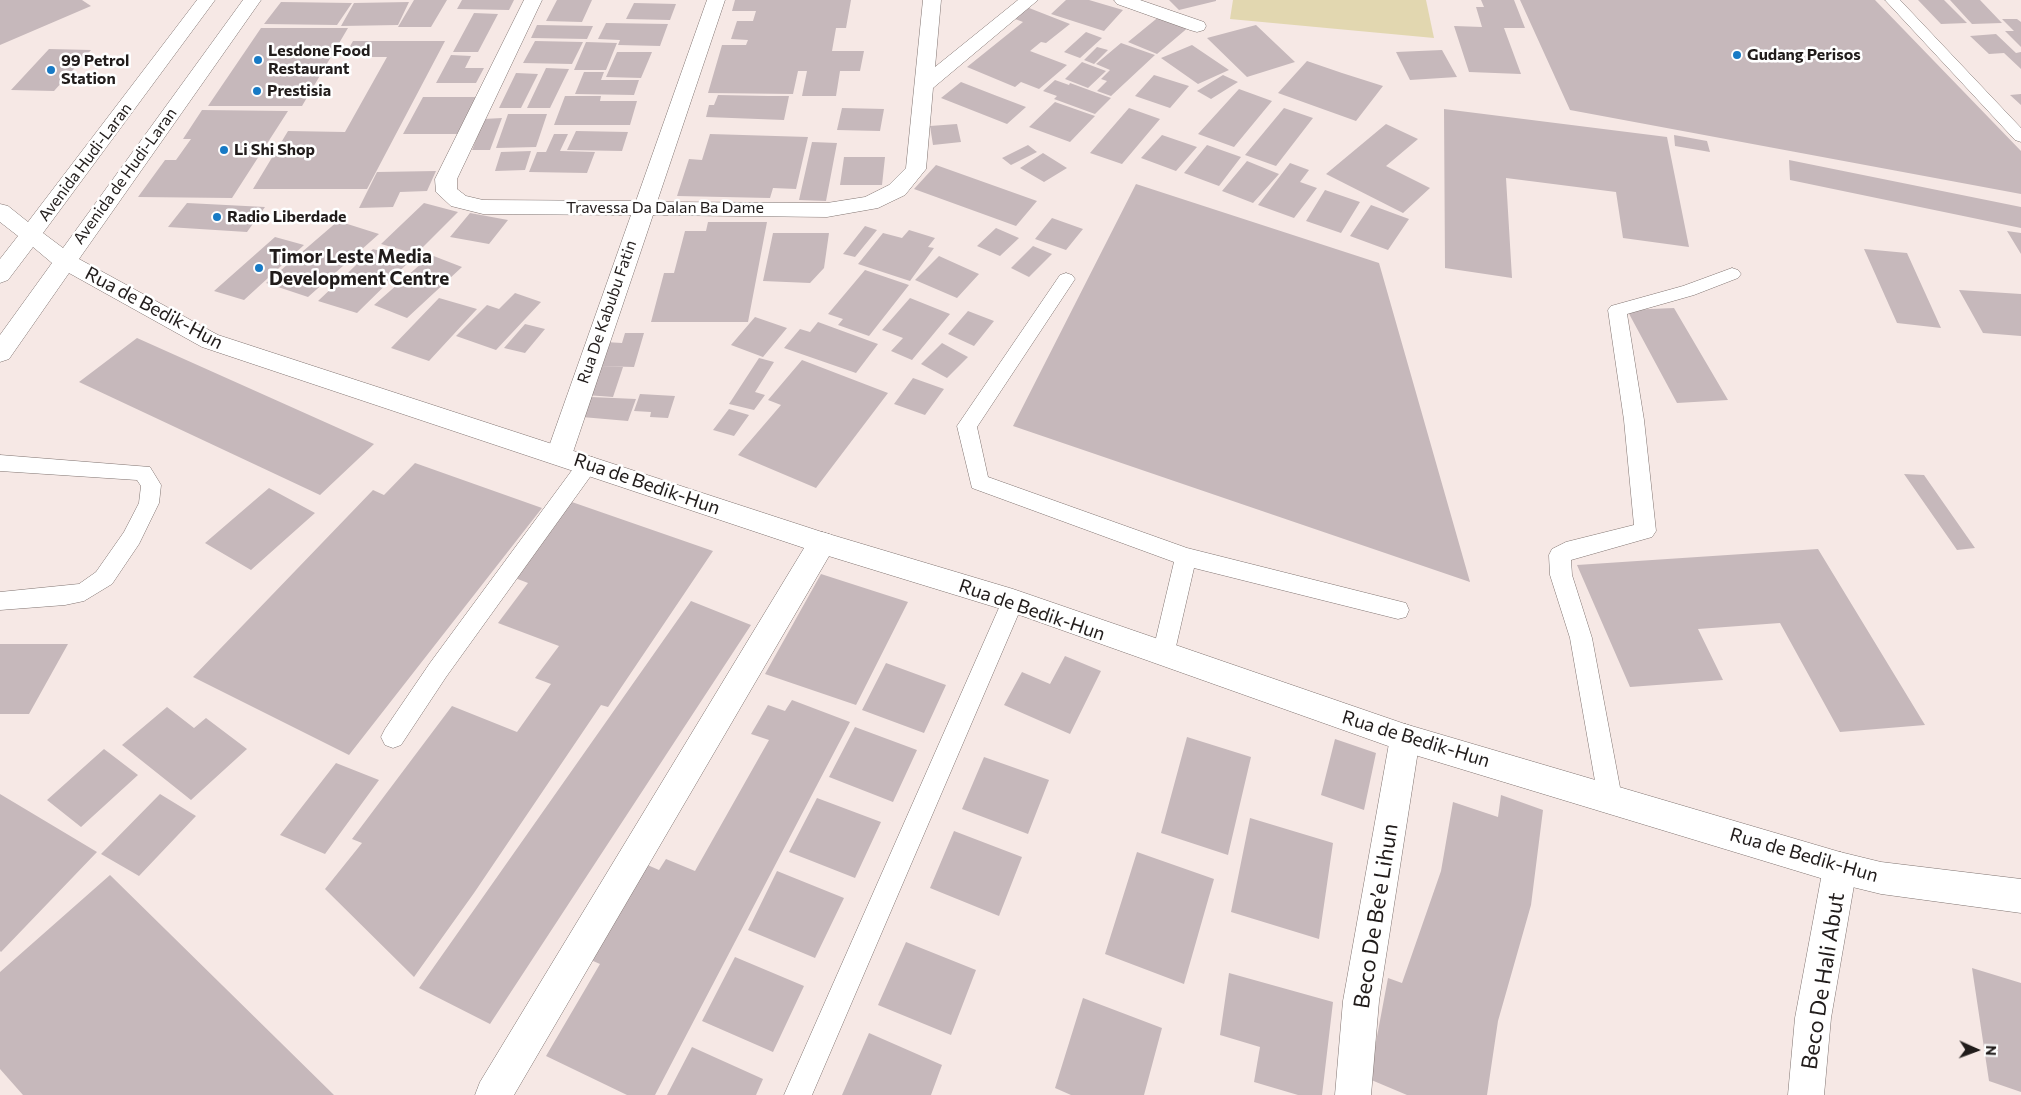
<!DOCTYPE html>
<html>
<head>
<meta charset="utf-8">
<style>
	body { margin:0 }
	#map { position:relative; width:2021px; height:1095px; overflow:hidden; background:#f6e8e5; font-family:Commissioner,sans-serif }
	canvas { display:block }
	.north { position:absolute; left:1951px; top:1025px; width:50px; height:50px; -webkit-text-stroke:4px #fff; paint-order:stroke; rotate:92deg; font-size:14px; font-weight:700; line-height:20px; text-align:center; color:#211c1b }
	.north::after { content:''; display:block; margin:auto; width:18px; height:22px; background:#211c1b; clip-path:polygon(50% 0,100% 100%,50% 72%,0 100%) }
</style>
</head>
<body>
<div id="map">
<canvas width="2021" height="1095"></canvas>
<div class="north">N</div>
</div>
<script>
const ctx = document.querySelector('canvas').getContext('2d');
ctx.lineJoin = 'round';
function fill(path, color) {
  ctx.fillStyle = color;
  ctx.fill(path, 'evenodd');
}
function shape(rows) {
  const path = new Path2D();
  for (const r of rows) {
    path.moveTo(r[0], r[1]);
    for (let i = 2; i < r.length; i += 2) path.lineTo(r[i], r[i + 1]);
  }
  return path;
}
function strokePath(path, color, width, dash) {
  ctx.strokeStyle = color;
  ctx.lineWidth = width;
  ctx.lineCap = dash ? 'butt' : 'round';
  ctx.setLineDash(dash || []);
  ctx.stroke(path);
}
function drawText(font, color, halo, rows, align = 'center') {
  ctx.font = font + ' Commissioner,sans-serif';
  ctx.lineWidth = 5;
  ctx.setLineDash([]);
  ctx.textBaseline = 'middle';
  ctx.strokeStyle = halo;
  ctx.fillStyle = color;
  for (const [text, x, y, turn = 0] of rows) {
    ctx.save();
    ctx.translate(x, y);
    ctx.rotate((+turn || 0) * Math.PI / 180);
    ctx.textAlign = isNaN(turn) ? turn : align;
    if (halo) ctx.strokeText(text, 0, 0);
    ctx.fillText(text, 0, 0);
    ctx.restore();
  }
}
fill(shape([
	[1233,0,1426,0,1434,38,1230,19]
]), '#e2d7b0');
fill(shape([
	[0,0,82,0,91,6,0,45],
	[414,0,447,0,431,27,398,27],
	[462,0,514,0,509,10,457,9],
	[557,0,592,0,582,22,546,21],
	[735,0,851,0,846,28,836,28,832,51,864,51,860,71,840,71,836,96,802,96,807,71,798,71,793,94,708,93,722,45,746,45,748,40,731,39,737,21,753,21,756,11,732,11],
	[1066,0,1089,0,1123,10,1104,31,1051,14],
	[1169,0,1216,0,1216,1,1179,10],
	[1481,0,1514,0,1525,28,1504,28,1521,74,1469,72,1454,26,1482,27,1476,7,1484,7],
	[1520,0,1875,0,2021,151,2021,194,1570,110],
	[1918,0,1944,0,1967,23,1941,24],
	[1950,0,1980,0,2002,23,1972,24],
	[281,2,352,3,337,25,264,24],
	[409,2,398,25,341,26,354,3],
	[634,3,676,4,670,20,626,19],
	[1024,6,1070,24,1046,43,1041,42,1030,51,1067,65,1039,89,1021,82,1015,87,967,67,1023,22,1010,17],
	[474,13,498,14,478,52,453,52],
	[1161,15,1190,26,1157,54,1128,42],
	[2002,19,2017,19,2021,22,2021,47,2005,31,2014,31],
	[606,23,668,24,660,46,618,45,620,40,598,39],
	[537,25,593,26,587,39,531,38],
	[1256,25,1276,44,1295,62,1247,77,1207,38],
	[261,28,348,28,302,106,208,106],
	[1086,32,1102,38,1080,58,1064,52],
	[1996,34,2016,53,2021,52,2021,69,2004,53,1989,54,1970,36],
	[353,41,445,41,367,189,253,189,288,131,345,132,387,57,344,57],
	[535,41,583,42,572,64,523,63],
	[586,42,617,43,606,70,574,70],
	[1121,43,1155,55,1111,96,1097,91,1107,81,1101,79,1110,70,1096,64],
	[1192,45,1229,70,1198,84,1161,58],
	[1097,47,1108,50,1094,64,1084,60],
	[49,49,91,50,54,91,11,90],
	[1442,50,1457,77,1410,80,1396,52],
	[617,52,652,52,641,78,606,77],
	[451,55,471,56,465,68,484,68,476,83,436,83],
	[1307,61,1342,73,1383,86,1356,121,1278,93],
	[1082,62,1106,71,1088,88,1065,79],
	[546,68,569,69,550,108,527,108],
	[584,72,604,72,601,80,639,80,634,95,575,94],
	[516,73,538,74,521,108,499,108],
	[1154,75,1189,86,1170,108,1135,96],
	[1223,75,1238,82,1211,99,1197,91],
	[1055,80,1069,85,1070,83,1111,98,1095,114,1054,99,1057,96,1043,91],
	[961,82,997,96,1026,107,1007,124,941,98],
	[1239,89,1272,101,1234,147,1198,134],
	[2021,94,2021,105,2010,95],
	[718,95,768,96,789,96,784,120,706,117,709,105,714,105],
	[565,96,601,96,600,101,637,101,630,125,554,125],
	[423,97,478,97,460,134,403,134],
	[1055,102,1095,116,1070,142,1029,127],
	[842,108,884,109,880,131,837,130],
	[1129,108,1160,119,1122,164,1090,153],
	[1284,108,1313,118,1276,166,1245,155],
	[1444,109,1667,137,1689,247,1623,238,1616,192,1506,178,1512,278,1445,268],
	[202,110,288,111,232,198,138,197,165,160,176,160,191,139,183,139],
	[508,114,547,114,536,147,496,148],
	[502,118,490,150,472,150,484,119],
	[957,124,961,142,933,145,930,126],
	[1386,124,1418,139,1386,166,1430,188,1403,213,1326,174],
	[576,131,628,132,622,151,567,150],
	[554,134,568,134,560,151,595,152,587,173,529,172,537,152,546,152],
	[710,134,808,137,796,189,773,188,770,198,677,196,689,159,702,160],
	[1162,135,1197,147,1176,171,1141,158],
	[1674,135,1707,141,1710,152,1675,146],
	[812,142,837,143,826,201,799,200],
	[1028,145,1037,152,1011,165,1002,158],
	[1207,145,1241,157,1219,186,1184,173],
	[531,151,525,170,495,171,501,152],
	[1043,153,1067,168,1044,182,1020,168],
	[844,157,885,157,882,185,840,185],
	[1789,160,2021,207,2021,228,1790,180],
	[1247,161,1279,174,1253,203,1222,191],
	[1290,163,1309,170,1300,182,1317,188,1294,218,1258,205],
	[936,165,1037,201,1016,226,914,189],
	[436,171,427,191,400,192,393,207,359,208,377,172],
	[1136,184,1379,263,1470,582,1013,426],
	[1325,190,1360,202,1341,233,1306,221],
	[187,203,265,207,247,232,168,227],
	[424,203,458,212,416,254,381,244],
	[1371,205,1409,219,1388,250,1350,236],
	[470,213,508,220,489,244,450,237],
	[1052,218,1083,229,1066,250,1035,239],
	[338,221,379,234,308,297,266,283],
	[708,222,767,222,748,322,651,322,664,273,674,273,685,231,706,231],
	[865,226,877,230,855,257,843,254],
	[996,228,1019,238,1000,256,977,246],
	[909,230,935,238,928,247,934,248,910,281,858,264,883,233,902,238],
	[2007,231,2021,233,2021,254],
	[773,233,829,233,824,268,810,283,763,281],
	[275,237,304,245,244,300,214,291],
	[1033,246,1052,254,1029,277,1011,268],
	[373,249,411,260,357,313,318,301],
	[1864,249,1907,253,1941,328,1897,323],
	[431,255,462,267,407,318,374,305],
	[939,256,979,274,957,298,915,280],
	[865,270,909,285,869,336,838,325,843,319,828,314],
	[1959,290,2021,294,2021,336,1983,333],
	[515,293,541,302,496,350,456,336,487,305,499,309],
	[439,298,477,309,429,361,391,348],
	[910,298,950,314,912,360,891,351,903,338,882,330],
	[1674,308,1728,400,1677,403,1627,310],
	[968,311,994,321,974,346,948,334],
	[755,317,787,328,763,357,731,345],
	[818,322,878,344,856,373,784,348,800,329,810,332],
	[525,324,545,329,525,353,504,348],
	[625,333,644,333,634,367,598,366,605,342,622,343],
	[137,338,374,444,320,495,79,382],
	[942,343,968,357,947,378,921,364],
	[759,358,774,362,755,392,765,395,754,410,729,404],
	[802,360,888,393,816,488,738,455,781,405,768,400],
	[596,366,623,367,613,397,586,395],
	[913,378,944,389,925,415,894,404],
	[640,394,675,396,668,418,650,417,651,412,634,411],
	[591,397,614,398,636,399,628,421,582,417],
	[729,409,749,415,734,436,713,430],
	[415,463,542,508,349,755,193,677,373,490,384,495],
	[1904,474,1924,475,1975,548,1957,550],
	[269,488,315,513,251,570,205,543],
	[569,501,713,551,608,707,601,705,474,893,414,977,325,889,362,843,352,839,452,706,517,732,551,684,535,678,559,646,498,623,528,583,510,576],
	[1818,549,1925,725,1840,732,1780,623,1698,629,1723,680,1630,687,1577,565],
	[821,574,908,602,856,705,765,674],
	[691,601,751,625,490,1024,419,988],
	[0,644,68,644,29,714,0,714],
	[1065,656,1101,671,1070,734,1004,705,1022,672,1050,684],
	[886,663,946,685,924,733,862,710],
	[792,700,850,722,655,1095,627,1095,546,1056,600,964,584,957,636,860,659,870,666,859,695,871,769,740,751,734,768,705,785,711],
	[167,707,194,728,206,718,247,749,191,800,122,745],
	[855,727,917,750,893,802,829,777],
	[1187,737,1251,757,1228,855,1161,833],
	[1335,739,1376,753,1364,810,1321,795],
	[104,749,138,775,81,827,47,800],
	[984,757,1049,780,1028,834,962,809],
	[336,763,379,780,325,854,280,835],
	[0,794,97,852,1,952,0,951],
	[160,794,196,816,139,876,101,854],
	[1501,795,1543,810,1531,905,1498,1021,1487,1095,1407,1095,1369,1079,1388,978,1402,983,1441,871,1453,802,1498,817],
	[817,798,881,822,855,878,789,852],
	[1250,818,1333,843,1319,939,1231,912],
	[954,831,1022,857,999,916,930,888],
	[1137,852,1214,879,1184,984,1105,954],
	[777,871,844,898,815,958,748,930],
	[110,875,334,1095,23,1095,0,1069,0,972],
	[906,942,976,970,951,1035,878,1005],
	[735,957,804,986,773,1052,702,1021],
	[1972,968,2021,983,2021,1092,1989,1081],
	[1229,973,1333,1002,1322,1095,1298,1095,1254,1082,1260,1047,1220,1035],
	[1083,998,1162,1028,1144,1095,1071,1095,1055,1088],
	[869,1033,942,1065,931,1095,842,1095],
	[692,1047,763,1079,756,1095,667,1095]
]), '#c6b8bb');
const lane = shape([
	[1885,0,1900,0,2021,128,2021,142,2015,140,1885,0],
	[1732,268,1738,270,1741,274,1738,278,1694,295,1627,314,1644,420,1656,531,1652,537,1571,560,1572,575,1592,638,1622,798,1619,806,1610,810,1601,806,1598,798,1570,638,1550,575,1549,555,1552,549,1566,542,1634,525,1624,420,1608,310,1611,306,1683,286,1732,268],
	[1066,273,1072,275,1075,279,977,427,988,477,1187,548,1398,601,1406,603,1409,610,1406,617,1398,619,1194,568,1174,655,1171,662,1163,665,1155,662,1152,655,1174,562,972,488,957,426,1060,275,1066,273],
	[0,455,150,467,161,485,159,503,139,544,112,584,84,601,65,605,0,610,0,592,79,584,96,572,124,532,139,503,141,486,137,480,0,471,0,455],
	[588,456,595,458,598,464,595,470,446,677,401,745,393,748,385,745,381,737,385,729,430,663,581,458,588,456],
	[1013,592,1021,594,1024,601,812,1095,784,1095,1002,601,1005,594,1013,592]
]);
const street = shape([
	[524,0,542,0,457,179,457,189,466,196,483,200,636,201,707,0,725,0,657,202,827,203,865,197,889,185,906,168,923,0,941,0,935,67,1018,0,1038,0,933,88,926,169,905,195,878,208,827,217,653,215,572,455,568,462,559,465,550,462,546,455,631,215,483,214,451,206,436,192,435,179,524,0],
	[1114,0,1140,0,1204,22,1206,26,1204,30,1197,32,1190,30,1117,4,1114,0],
	[822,532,832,535,836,543,832,551,514,1095,475,1095,480,1082,812,535,822,532],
	[1405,724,1416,728,1420,738,1379,1001,1371,1095,1335,1095,1343,1001,1390,738,1394,728,1405,724],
	[1840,852,1852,857,1857,868,1831,1018,1824,1095,1788,1095,1795,1018,1823,868,1828,857,1840,852]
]);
const secondary = shape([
	[197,0,215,0,43,233,63,248,243,0,261,0,79,259,218,335,822,532,1013,589,1405,724,1840,852,1881,862,2021,879,2021,913,1881,894,1840,884,1405,752,1011,612,822,554,202,347,69,273,9,359,0,362,0,335,52,263,33,247,8,280,0,283,0,259,18,236,0,222,0,204,8,206,28,222,197,0]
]);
strokePath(lane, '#807471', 1);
strokePath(street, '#807471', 1);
strokePath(secondary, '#807471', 1);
fill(lane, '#fff');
fill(street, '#fff');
fill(secondary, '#fff');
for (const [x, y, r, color] of [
	[1737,55,5,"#177ac5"],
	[258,60,5,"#177ac5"],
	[51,70,5,"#177ac5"],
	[257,91,5,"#177ac5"],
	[224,150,5,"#177ac5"],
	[217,217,5,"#177ac5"],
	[259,268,5,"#177ac5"]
]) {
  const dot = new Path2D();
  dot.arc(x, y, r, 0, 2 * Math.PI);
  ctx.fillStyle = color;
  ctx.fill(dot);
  strokePath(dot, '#fff', 2);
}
drawText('bold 16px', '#211c1b', '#fff', [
	["Lesdone Food",268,51],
	["Restaurant",268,69],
	["Gudang Perisos",1747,55],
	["99 Petrol",61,61],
	["Station",61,79],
	["Prestisia",267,91],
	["Li Shi Shop",234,150],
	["Radio Liberdade",227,217]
], 'left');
drawText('16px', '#211c1b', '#fff', [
	["Avenida Hudi-Laran",85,162,-53],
	["Avenida de Hudi-Laran",125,176,-54],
	["Travessa Da Dalan Ba Dame",665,208],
	["Rua De Kabubu Fatin",607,312,-71]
]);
drawText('bold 19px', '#211c1b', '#fff', [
	["Timor Leste Media",269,257],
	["Development Centre",269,279]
], 'left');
drawText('19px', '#211c1b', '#fff', [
	["Rua de Bedik-Hun",154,308,28],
	["Rua de Bedik-Hun",647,484,19],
	["Rua de Bedik-Hun",1032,610,19],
	["Rua de Bedik-Hun",1416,739,17],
	["Rua de Bedik-Hun",1804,855,16]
]);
drawText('22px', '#211c1b', '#fff', [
	["Beco De Be’e Lihun",1376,916,-81],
	["Beco De Hali Abut",1823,981,-81]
]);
</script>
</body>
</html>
